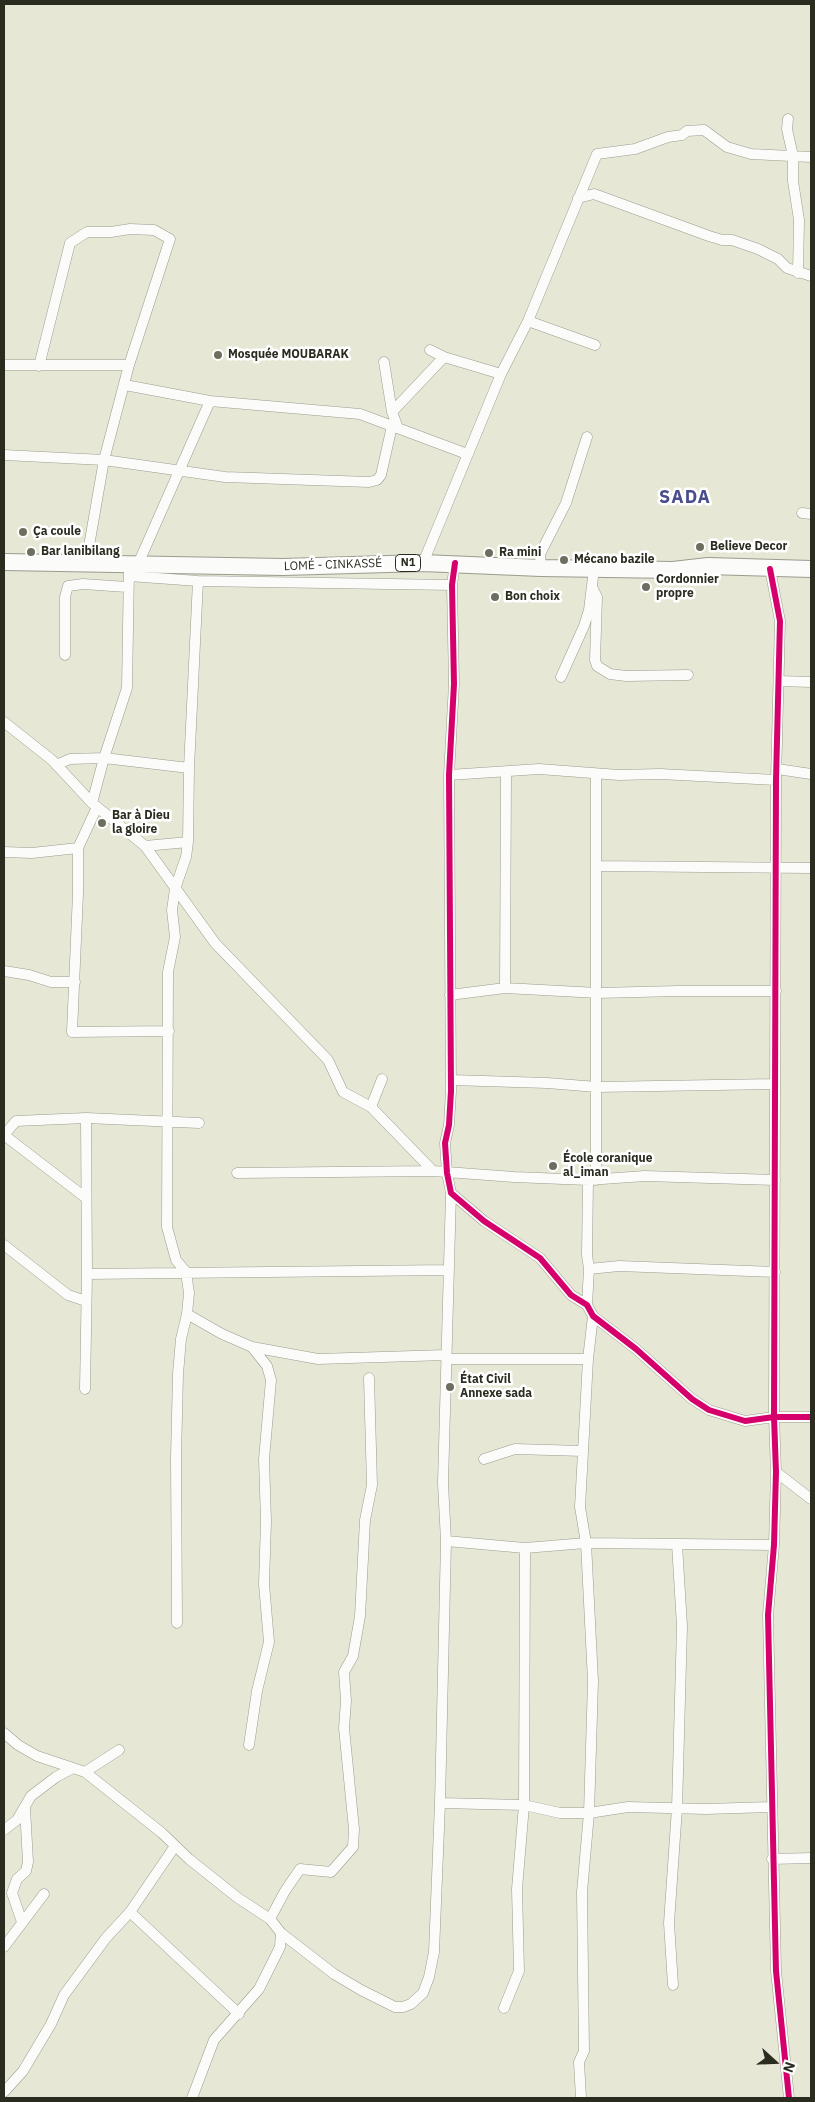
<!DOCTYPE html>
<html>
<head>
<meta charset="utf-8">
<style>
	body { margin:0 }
	#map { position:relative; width:815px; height:2102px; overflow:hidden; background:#e7e7d6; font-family:"IBM Plex Sans",sans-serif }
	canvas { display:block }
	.frame { position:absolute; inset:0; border:5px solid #2b2c20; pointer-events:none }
	.north { position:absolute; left:750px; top:2037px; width:50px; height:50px; -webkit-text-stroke:4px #fff; paint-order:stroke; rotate:110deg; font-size:14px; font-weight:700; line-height:20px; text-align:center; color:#2b2c20 }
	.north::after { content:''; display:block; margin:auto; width:18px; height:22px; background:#2b2c20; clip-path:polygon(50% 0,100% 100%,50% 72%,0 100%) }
</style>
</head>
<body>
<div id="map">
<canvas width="815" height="2102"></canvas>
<div class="frame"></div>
<div class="north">N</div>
</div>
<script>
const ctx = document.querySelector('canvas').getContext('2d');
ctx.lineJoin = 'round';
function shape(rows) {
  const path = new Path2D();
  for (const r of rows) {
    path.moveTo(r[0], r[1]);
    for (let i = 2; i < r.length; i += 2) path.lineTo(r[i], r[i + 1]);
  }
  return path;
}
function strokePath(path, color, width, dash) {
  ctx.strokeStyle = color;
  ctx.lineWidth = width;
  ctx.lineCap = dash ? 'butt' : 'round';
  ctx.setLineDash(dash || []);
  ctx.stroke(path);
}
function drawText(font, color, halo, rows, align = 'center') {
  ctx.font = font + ' "IBM Plex Sans",sans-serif';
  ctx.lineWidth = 5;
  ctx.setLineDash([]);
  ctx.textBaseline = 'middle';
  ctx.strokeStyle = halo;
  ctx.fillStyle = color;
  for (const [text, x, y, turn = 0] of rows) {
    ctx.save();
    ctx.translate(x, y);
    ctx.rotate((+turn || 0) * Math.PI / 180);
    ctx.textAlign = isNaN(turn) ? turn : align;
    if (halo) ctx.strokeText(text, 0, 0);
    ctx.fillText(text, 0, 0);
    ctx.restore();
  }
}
const minor = shape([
	[788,119,787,129,793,156,793,181,799,220,798,273],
	[578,198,594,194,709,236,722,240,732,240,758,249,778,259,787,268,811,276],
	[528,321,595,345],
	[430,350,444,357,501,374],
	[384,362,392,412,398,428],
	[4,365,129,365],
	[39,366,70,243,87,232,111,232,130,229,154,230,170,239,129,365,104,460,86,563],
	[125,385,210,401,360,414,467,454],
	[392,412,444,357],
	[4,455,104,460,225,477,369,482,377,480,381,475,392,426],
	[802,513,811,514],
	[423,563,501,374,528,321,597,154,635,149,668,137,682,135,687,131,704,130,727,147,751,154,811,157],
	[455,563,452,585,454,684,449,775,451,1091,449,1125,445,1143,447,1173,451,1193,484,1221,540,1258,571,1295,587,1305,593,1316,636,1349,692,1399,709,1410,745,1421,774,1417,811,1417],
	[138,564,210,401],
	[541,568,540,554,566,503,587,437],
	[770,569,780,621,776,780,774,1417,776,1472,774,1545,768,1615,776,1971,789,2098],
	[129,576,198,581,452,585],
	[592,587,597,597,595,660,597,666,610,674,626,676,688,675],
	[65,655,65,597,68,586,83,584,127,587],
	[561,677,584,626,589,610,594,569],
	[779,681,811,682],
	[4,722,52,760,92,803,145,846,215,943,328,1060,343,1092,371,1107,433,1171],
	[56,765,70,759,104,758,189,768],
	[777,769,811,774],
	[449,775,539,769,619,775,660,774,776,780],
	[92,803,104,758,127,688,129,570],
	[97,807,78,848,78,893,72,1032,169,1031],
	[145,846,188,842],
	[4,852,32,853,78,848],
	[597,866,811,868],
	[4,971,29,975,51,982,75,982],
	[505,988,506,772],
	[450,995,505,988,598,993,678,991,776,991],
	[451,1080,547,1083,597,1087,775,1084],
	[371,1107,382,1079],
	[4,1135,16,1121,86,1118,199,1123],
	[4,1135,86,1198],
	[237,1173,433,1171,514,1177,588,1180,645,1176,775,1180],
	[588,1180,587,1255,589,1269],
	[596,1180,596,774],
	[4,1245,68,1295,86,1301],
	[87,1274,449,1270],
	[587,1305,589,1269,619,1266,775,1272],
	[187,1314,222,1334,252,1347,318,1359,446,1355],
	[446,1359,588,1359],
	[85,1389,87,1274,86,1118],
	[484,1459,515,1449,583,1451],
	[776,1472,811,1499],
	[446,1541,525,1548,586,1543,774,1545],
	[177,1623,176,1457,178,1374,181,1339,187,1314,189,1293,186,1272,176,1260,167,1227,168,972,175,937,172,910,175,889,186,857,188,842,189,768,198,581],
	[4,1733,18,1745,37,1756,85,1772,162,1833,189,1859,238,1898,270,1919],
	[249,1745,257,1691,269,1642,264,1584,266,1521,264,1459,271,1380,267,1366,252,1347],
	[85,1772,119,1750],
	[440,1803,524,1805,560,1813,589,1813,628,1807,706,1809,771,1807],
	[4,1830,17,1820,31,1796,56,1777,73,1768],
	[772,1859,811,1858],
	[130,1912,239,2014],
	[22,1922,12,1893,17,1879,26,1871,28,1862,25,1808],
	[281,1933,334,1974,361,1990,395,2007,403,2007,411,2004,423,1993,429,1977,434,1952,440,1803,446,1541,443,1483,451,1193],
	[4,1947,44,1894],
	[673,1985,669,1923,677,1808,682,1626,677,1544],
	[504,2008,519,1971,517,1889,524,1805,525,1548],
	[4,2092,23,2071,51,2024,64,1995,106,1938,130,1912,175,1846],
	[192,2098,214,2040,259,1989,280,1947,281,1933,270,1919,285,1891,300,1869,331,1872,353,1847,354,1829,344,1728,346,1701,344,1672,353,1656,360,1616,365,1520,372,1485,369,1378],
	[581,2098,579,2062,584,2051,582,1892,589,1813,593,1681,586,1543,580,1507,588,1359,593,1316]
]);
const trunk = shape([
	[4,562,283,567,423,563,541,568,673,570,708,566,811,569]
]);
strokePath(minor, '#9b9b8e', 11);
strokePath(trunk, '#9b9b8e', 18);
strokePath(minor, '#fbfbf9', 10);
strokePath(trunk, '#fbfbf9', 16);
strokePath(shape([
	[455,563,452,585,454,684,449,775,451,1091,449,1125,445,1143,447,1173,451,1193,484,1221,540,1258,571,1295,587,1305,593,1316,636,1349,692,1399,709,1410,745,1421,774,1417,811,1417],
	[770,569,780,621,776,780,774,1417,776,1472,774,1545,768,1615,776,1971,789,2098]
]), '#d6006c', 6);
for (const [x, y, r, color] of [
	[218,355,5,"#6d6d60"],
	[23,532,5,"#6d6d60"],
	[700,547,5,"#6d6d60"],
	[31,552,5,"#6d6d60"],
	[489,553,5,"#6d6d60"],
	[564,560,5,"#6d6d60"],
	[646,587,5,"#6d6d60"],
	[495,597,5,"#6d6d60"],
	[102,823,5,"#6d6d60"],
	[553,1166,5,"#6d6d60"],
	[450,1387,5,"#6d6d60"]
]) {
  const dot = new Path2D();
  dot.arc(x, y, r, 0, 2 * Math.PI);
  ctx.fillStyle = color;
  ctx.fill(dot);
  strokePath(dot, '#fff', 2);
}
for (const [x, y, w] of [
	[408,563,25]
]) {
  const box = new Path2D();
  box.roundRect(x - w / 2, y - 8.5, w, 17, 4);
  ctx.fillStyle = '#fff';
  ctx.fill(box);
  strokePath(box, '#2b2c20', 1);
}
drawText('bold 11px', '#2b2c20', null, [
	["N1",408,563]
]);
drawText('bold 12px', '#2b2c20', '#fff', [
	["Mosquée MOUBARAK",228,355],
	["Ça coule",33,532],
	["Believe Decor",710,547],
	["Bar lanibilang",41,552],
	["Ra mini",499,553],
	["Mécano bazile",574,560],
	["Cordonnier",656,580],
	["propre",656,594],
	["Bon choix",505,597],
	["Bar à Dieu",112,816],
	["la gloire",112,830],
	["École coranique",563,1159],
	["al_iman",563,1173],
	["État Civil",460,1380],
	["Annexe sada",460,1394]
], 'left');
drawText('12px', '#2b2c20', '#fff', [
	["LOMÉ - CINKASSÉ",333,565,-2]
]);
ctx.letterSpacing = '1px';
drawText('bold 18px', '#494d8b', '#fff', [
	["SADA",685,498]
]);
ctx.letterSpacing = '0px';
</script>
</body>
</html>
